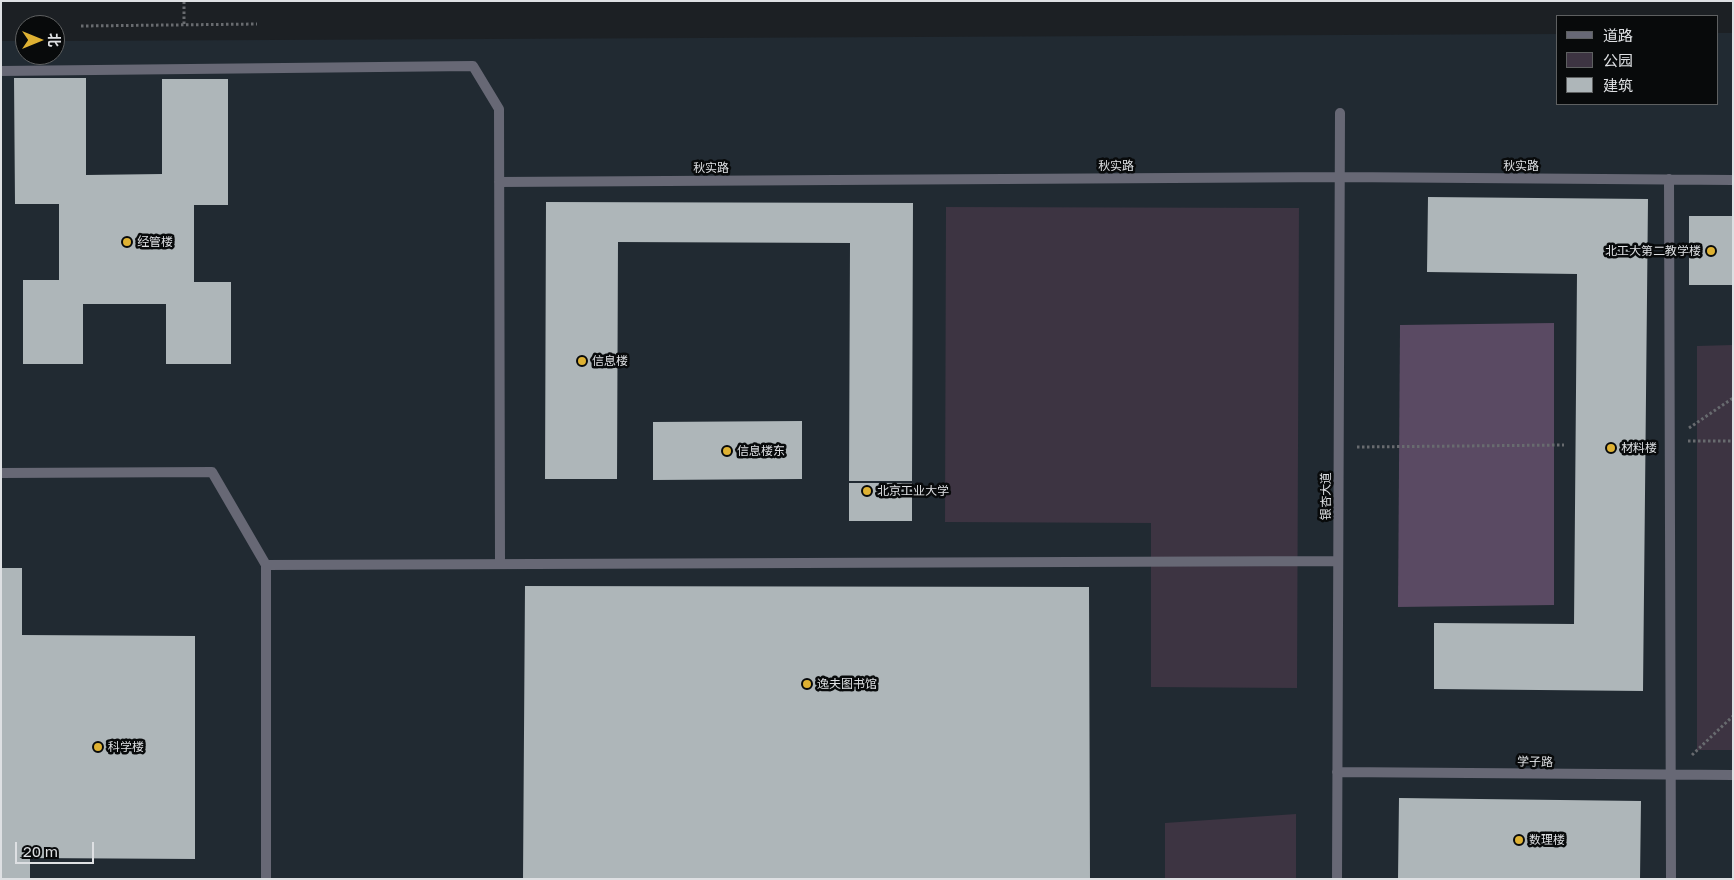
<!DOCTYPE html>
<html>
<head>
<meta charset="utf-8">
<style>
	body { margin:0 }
	#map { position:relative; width:1734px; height:880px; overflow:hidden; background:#1c2024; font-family:"Golos Text","Noto Sans SC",sans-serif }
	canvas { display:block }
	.frame { position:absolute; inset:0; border:2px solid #dee0e3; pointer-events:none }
	.legend { position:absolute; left:1556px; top:15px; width:162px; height:90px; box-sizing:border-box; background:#080a0b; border:1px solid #5e6061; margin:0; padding:6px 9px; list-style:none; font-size:15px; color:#dee0e3 }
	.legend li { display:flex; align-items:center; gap:10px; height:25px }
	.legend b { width:25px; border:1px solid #5e6061 }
	.north { position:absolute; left:15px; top:15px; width:50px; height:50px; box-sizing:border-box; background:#080a0b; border:1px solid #5e6061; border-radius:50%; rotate:90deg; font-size:14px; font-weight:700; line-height:20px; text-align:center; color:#dee0e3 }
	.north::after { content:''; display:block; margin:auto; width:18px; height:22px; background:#deb133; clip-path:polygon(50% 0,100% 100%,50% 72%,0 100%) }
	.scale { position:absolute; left:15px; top:842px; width:79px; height:22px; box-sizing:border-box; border:2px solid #dee0e3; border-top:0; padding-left:6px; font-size:15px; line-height:18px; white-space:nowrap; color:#dee0e3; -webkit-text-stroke:4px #080a0b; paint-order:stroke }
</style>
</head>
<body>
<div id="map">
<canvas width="1734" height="880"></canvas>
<div class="frame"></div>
<ul class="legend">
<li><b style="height:6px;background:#676875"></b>道路</li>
<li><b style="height:14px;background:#3d3442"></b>公园</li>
<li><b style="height:14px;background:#aeb6b9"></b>建筑</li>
</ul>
<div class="north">北</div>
<div class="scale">20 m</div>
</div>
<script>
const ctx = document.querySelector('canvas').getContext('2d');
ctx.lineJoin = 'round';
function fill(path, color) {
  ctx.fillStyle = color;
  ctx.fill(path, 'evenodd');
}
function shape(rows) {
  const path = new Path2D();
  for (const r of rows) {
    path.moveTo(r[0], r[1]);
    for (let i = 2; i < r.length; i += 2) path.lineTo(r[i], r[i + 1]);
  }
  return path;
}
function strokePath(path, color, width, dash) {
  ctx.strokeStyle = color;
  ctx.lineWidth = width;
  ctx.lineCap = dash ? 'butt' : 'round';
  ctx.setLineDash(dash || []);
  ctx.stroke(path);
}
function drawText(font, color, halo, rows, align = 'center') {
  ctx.font = font + ' "Golos Text","Noto Sans SC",sans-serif';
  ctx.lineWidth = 5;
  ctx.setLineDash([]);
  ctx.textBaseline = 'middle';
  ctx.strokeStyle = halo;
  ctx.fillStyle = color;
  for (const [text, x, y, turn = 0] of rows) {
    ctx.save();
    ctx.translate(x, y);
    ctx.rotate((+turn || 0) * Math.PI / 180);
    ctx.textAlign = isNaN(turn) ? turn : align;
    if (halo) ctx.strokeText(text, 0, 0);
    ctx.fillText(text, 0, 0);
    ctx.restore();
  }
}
fill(shape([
	[1718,33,1733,33,1733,879,1,879,1,41,25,41,25,55,55,55,55,41,1558,34,1558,104,1718,104]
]), '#212a32');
fill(shape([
	[946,207,1299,208,1297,688,1151,687,1151,523,945,522],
	[1733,345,1733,750,1697,750,1697,346],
	[1296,814,1296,879,1165,879,1165,823]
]), '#3d3442');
fill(shape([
	[1554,323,1554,605,1398,607,1400,325]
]), '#5a4a63');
fill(shape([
	[14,78,86,78,86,175,162,174,162,79,228,79,228,205,194,205,194,282,231,282,231,364,166,364,166,304,83,304,83,364,23,364,23,280,59,280,59,204,15,204],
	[1428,197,1648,199,1643,691,1434,689,1434,623,1574,624,1577,274,1427,272],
	[546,202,913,203,912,481,849,481,850,243,618,242,617,479,545,479],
	[1689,216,1733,216,1733,285,1689,285],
	[802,421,802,479,653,480,653,422],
	[849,483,912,483,912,521,849,521],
	[1,568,22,568,22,635,195,636,195,859,30,858,30,879,1,879],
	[525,586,1089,587,1090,879,523,879],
	[1399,798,1641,801,1640,879,1398,879]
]), '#aeb6b9');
strokePath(shape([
	[184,24,184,1],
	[81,26,257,24],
	[1689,428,1733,398],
	[1688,441,1733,441],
	[1357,447,1564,445],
	[1692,755,1733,716]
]), '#686b6f', 3, [2.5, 2.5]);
strokePath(shape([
	[1,71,473,66,499,109,500,564],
	[1669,179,1671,879],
	[499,182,1340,177,1733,180],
	[1,473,212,472,266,565,266,879],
	[266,565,1338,561],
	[1337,772,1733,775],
	[1337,879,1340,113]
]), '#676875', 10);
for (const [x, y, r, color] of [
	[127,242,5,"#deb133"],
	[1711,251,5,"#deb133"],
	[582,361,5,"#deb133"],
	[1611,448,5,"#deb133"],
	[727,451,5,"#deb133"],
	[867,491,5,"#deb133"],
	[807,684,5,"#deb133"],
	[98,747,5,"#deb133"],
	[1519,840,5,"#deb133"]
]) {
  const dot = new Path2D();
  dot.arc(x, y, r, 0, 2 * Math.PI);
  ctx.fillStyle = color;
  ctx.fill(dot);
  strokePath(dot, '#080a0b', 2);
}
drawText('12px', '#dee0e3', '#080a0b', [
	["秋实路",1116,166],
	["秋实路",1521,166],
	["秋实路",711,168],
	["银杏大道",1326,496,-90],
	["学子路",1535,762,1]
]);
drawText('12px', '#dee0e3', '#080a0b', [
	["经管楼",137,242],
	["北工大第二教学楼",1701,251,"right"],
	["信息楼",592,361],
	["材料楼",1621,448],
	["信息楼东",737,451],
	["北京工业大学",877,491],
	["逸夫图书馆",817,684],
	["科学楼",108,747],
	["数理楼",1529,840]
], 'left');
</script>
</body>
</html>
